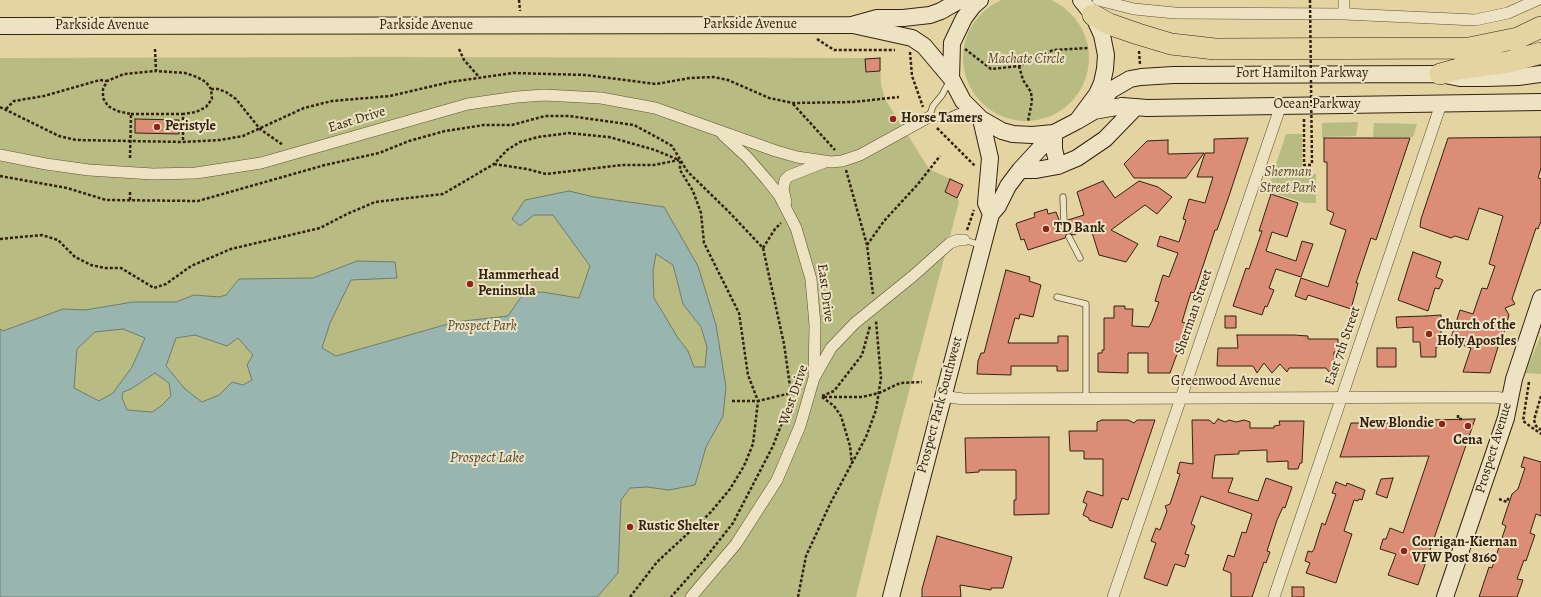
<!DOCTYPE html>
<html>
<head>
<meta charset="utf-8">
<style>
	body { margin:0 }
	canvas { display:block; background:#e3d4a2 }
</style>
</head>
<body>
<canvas width="1541" height="597"></canvas>
<script>
const ctx = document.querySelector('canvas').getContext('2d');
ctx.lineJoin = 'round';
function fill(path, color) {
  ctx.fillStyle = color;
  ctx.fill(path, 'evenodd');
}
function shape(rows) {
  const path = new Path2D();
  for (const r of rows) {
    if (r.length === 3) {
      path.moveTo(r[0] + r[2], r[1]);
      path.arc(r[0], r[1], r[2], 0, 2 * Math.PI);
      continue;
    }
    path.moveTo(r[0], r[1]);
    for (let i = 2; i < r.length; i += 2) path.lineTo(r[i], r[i + 1]);
  }
  return path;
}
function strokePath(path, color, width, dash) {
  ctx.strokeStyle = color;
  ctx.lineWidth = width;
  ctx.lineCap = dash ? 'butt' : 'round';
  ctx.setLineDash(dash || []);
  ctx.stroke(path);
}
function drawText(font, color, halo, rows, align = 'center') {
  ctx.font = font + ' Alegreya,serif';
  ctx.lineWidth = 4;
  ctx.setLineDash([]);
  ctx.textBaseline = 'middle';
  ctx.strokeStyle = halo;
  ctx.fillStyle = color;
  for (const [text, x, y, turn = 0] of rows) {
    ctx.save();
    ctx.translate(x, y);
    ctx.rotate((+turn || 0) * Math.PI / 180);
    ctx.textAlign = isNaN(turn) ? turn : align;
    if (halo) ctx.strokeText(text, 0, 0);
    ctx.fillText(text, 0, 0);
    ctx.restore();
  }
}
fill(shape([
	[1026,58,63],
	[379,57,880,58,881,85,885,99,929,169,963,185,957,197,959,202,879,505,856,597,0,597,0,58],
	[1358,122,1356,136,1322,137,1322,123],
	[1374,123,1417,124,1413,137,1373,137],
	[1286,134,1302,134,1302,174,1316,174,1316,203,1305,203,1267,191],
	[1541,335,1541,374,1525,373]
]), '#b8bc82');
const water = shape([
	[569,191,594,197,664,207,698,266,716,325,726,387,723,416,706,447,695,485,669,490,647,487,630,488,621,500,618,573,597,597,0,597,0,329,3,331,63,309,85,310,133,302,176,302,194,295,219,297,226,295,239,279,313,278,357,261,395,262,397,278,351,280,330,323,322,348,336,356,455,322,508,316,523,294,542,292,579,298,590,266,553,215,534,215,520,226,512,219,525,200,569,191],
	[656,254,673,265,683,304,701,327,707,347,705,367,694,367,688,351,678,338,654,298,653,271,656,254],
	[123,329,145,338,132,367,113,393,99,401,74,388,77,349,95,332,123,329],
	[195,335,227,346,238,338,253,355,247,365,252,380,243,385,232,382,219,395,202,402,185,389,166,366,176,338,195,335],
	[155,373,169,383,171,396,161,406,152,412,127,410,122,398,123,392,131,389,155,373]
]);
fill(water, '#98b6af');
strokePath(water, '#707b6f', 1);
const building = shape([
	[880,58,880,71,866,72,865,59,880,58],
	[135,119,179,120,179,134,135,133,135,119],
	[1541,137,1541,168,1538,178,1541,179,1541,221,1538,229,1536,228,1512,299,1515,304,1505,308,1509,315,1502,340,1505,344,1498,347,1490,373,1463,372,1471,348,1450,341,1460,310,1473,314,1482,288,1487,289,1495,266,1489,264,1503,216,1479,208,1468,240,1455,236,1451,238,1420,227,1421,219,1448,138,1541,137],
	[1248,138,1229,196,1217,230,1215,230,1194,293,1191,292,1182,322,1188,324,1170,373,1148,373,1148,353,1128,353,1128,373,1098,372,1098,353,1102,353,1102,350,1104,350,1104,318,1114,318,1114,306,1125,306,1125,309,1133,309,1132,326,1149,327,1152,321,1159,302,1155,301,1163,275,1169,277,1178,253,1157,246,1160,236,1179,242,1186,220,1183,219,1189,199,1205,203,1213,177,1197,177,1205,153,1214,153,1214,139,1248,138],
	[1324,138,1410,138,1376,240,1371,238,1356,283,1358,283,1351,309,1308,295,1306,300,1295,296,1301,278,1328,287,1346,230,1330,224,1334,213,1327,210,1327,162,1324,162,1324,138],
	[1168,140,1168,154,1204,153,1186,178,1134,178,1124,164,1147,141,1168,140],
	[950,179,963,185,957,198,945,192,950,179],
	[1103,181,1115,198,1139,181,1158,187,1172,197,1157,214,1145,205,1111,230,1138,244,1126,262,1099,255,1091,229,1073,235,1067,233,1065,238,1028,250,1024,239,1021,240,1016,224,1017,223,1035,217,1034,213,1047,209,1048,214,1056,212,1061,225,1066,226,1068,220,1084,215,1077,192,1103,181],
	[1271,194,1298,203,1287,237,1272,232,1266,251,1296,261,1302,241,1313,244,1301,277,1276,269,1269,288,1274,290,1267,307,1265,306,1262,315,1233,306,1246,268,1249,269,1262,231,1259,231,1271,194],
	[1413,252,1441,262,1436,277,1443,280,1439,289,1435,288,1428,311,1398,300,1413,252],
	[1006,270,1030,277,1029,281,1041,285,1033,317,1020,314,1019,319,1015,318,1008,343,1058,343,1058,336,1068,336,1068,371,1057,371,1057,366,1011,366,1011,375,977,374,978,361,981,353,984,353,1006,270],
	[1225,316,1236,316,1236,328,1225,328,1225,316],
	[1426,316,1441,315,1441,341,1438,342,1438,347,1436,347,1436,357,1421,357,1420,342,1413,342,1413,327,1397,328,1396,317,1426,316],
	[1237,335,1294,335,1308,336,1308,339,1338,339,1338,352,1334,352,1334,367,1329,372,1326,368,1289,368,1287,372,1280,364,1272,373,1264,363,1257,373,1253,366,1217,366,1218,348,1238,348,1237,335],
	[1377,348,1396,348,1396,367,1377,367,1377,348],
	[1218,419,1225,422,1229,420,1236,422,1244,420,1250,422,1250,428,1274,428,1274,426,1280,425,1279,421,1304,421,1302,463,1300,463,1298,469,1288,469,1288,461,1267,462,1267,450,1239,451,1239,454,1215,455,1212,478,1233,478,1228,492,1258,501,1266,478,1292,487,1285,508,1283,507,1277,520,1267,551,1270,552,1266,563,1264,562,1252,597,1231,597,1231,573,1223,570,1228,555,1234,557,1242,532,1246,533,1252,514,1201,496,1191,524,1195,526,1185,554,1189,555,1185,567,1175,564,1167,586,1144,578,1156,543,1151,541,1156,528,1160,530,1167,511,1165,506,1170,504,1180,474,1177,473,1180,462,1193,464,1192,420,1209,420,1214,424,1218,419],
	[1475,419,1418,585,1388,575,1396,554,1380,549,1383,539,1386,539,1390,528,1403,533,1429,456,1340,457,1351,423,1422,423,1422,421,1428,420,1475,419],
	[1102,420,1128,420,1134,423,1137,420,1155,420,1128,500,1122,498,1112,528,1089,520,1089,518,1083,515,1087,504,1083,502,1087,491,1103,496,1103,459,1084,459,1084,451,1070,451,1069,431,1097,431,1097,422,1102,420],
	[1049,437,1049,514,1014,515,1014,500,1016,500,1016,470,979,470,979,472,966,473,965,438,1049,437],
	[1524,457,1541,462,1541,516,1536,514,1530,533,1535,535,1526,561,1524,560,1517,579,1523,580,1517,597,1479,597,1489,567,1492,568,1506,526,1502,524,1512,494,1518,489,1525,468,1521,467,1524,457],
	[1393,478,1387,498,1376,494,1381,479,1393,478],
	[1336,482,1346,486,1347,483,1365,490,1362,500,1359,499,1358,501,1354,500,1344,531,1352,534,1336,583,1306,573,1310,563,1305,561,1308,551,1312,552,1314,549,1322,523,1325,525,1336,494,1332,493,1336,482],
	[937,536,1012,557,1003,588,991,588,991,590,960,585,961,597,922,597,922,589,937,536],
	[1292,587,1304,587,1304,597,1292,597,1292,587]
]);
fill(building, '#db8d76');
strokePath(building, '#342210', 1);
const lane = shape([
	[949,82,942,95,933,106,929,117,942,119,958,112,969,111],
	[1063,197,1064,222],
	[1069,237,1080,258],
	[964,240,981,245],
	[1057,297,1086,304,1086,398]
]);
const street = shape([
	[1098,0,1134,9,1175,13,1344,14,1475,20,1508,13,1537,0],
	[1344,0,1344,14],
	[723,135,747,157,767,180,779,195,796,228,811,279,815,325,814,375],
	[0,155,46,164,89,170,153,174,196,173,261,163,468,104,517,97,544,95,601,98,655,108,776,151,797,157,831,162,842,161,860,155,929,117],
	[786,202,783,189,785,180,789,176,825,162],
	[942,396,963,399,1493,397,1510,399],
	[691,597,736,544,777,480,800,426,814,378,831,348,855,323,913,276,950,243,958,240,964,240],
	[1113,597,1281,105],
	[1274,597,1441,104]
]);
const secondary = shape([
	[980,0,973,6,964,18,952,43,951,78,963,101,981,119,1002,131,1013,134,1032,135,1054,133,1077,121,1097,94,1102,83,1105,69,1106,55,1102,35,1093,15,1081,0],
	[853,25,912,38,924,46,951,78],
	[0,26,852,25,877,18,903,18,930,15,941,11,960,0],
	[1094,111,1122,106,1147,108,1541,102],
	[981,119,990,158,986,203,991,214],
	[1077,121,1094,111,1111,90,1130,79,1141,77,1173,75,1440,74,1460,78,1486,78,1518,77,1541,74],
	[1054,133,1054,149,1058,166],
	[1020,170,1036,170,1058,166,1077,158,1105,139,1136,107],
	[891,597,991,214,998,206,1008,186,1020,170,1054,133],
	[1445,597,1506,418,1514,379,1541,298]
]);
const highway = shape([
	[1093,15,1109,24,1138,34,1171,44,1215,49,1469,48,1518,38,1541,27],
	[1440,74,1458,69,1508,62,1541,53]
]);
strokePath(lane, '#604e34', 7);
strokePath(street, '#604e34', 12);
strokePath(secondary, '#342210', 18);
strokePath(highway, '#342210', 22);
strokePath(shape([
	[519,0,520,11],
	[817,39,834,50,895,50],
	[155,49,156,71,185,73,197,77,206,82,211,89,212,99,206,107,196,112,183,114,183,142],
	[459,49,464,60,479,77],
	[965,49,991,69,1019,66,1053,50,1089,48],
	[1139,51,1140,64],
	[910,52,912,76,923,107],
	[1019,66,1023,80,1031,92,1032,101,1028,121],
	[211,89,218,89,226,92,236,99,260,129,283,145],
	[793,104,835,150],
	[0,107,59,136,76,140,183,142,220,140,243,136,304,108,332,101,390,96,450,82,513,73,586,75,656,84,690,78,713,77,728,80,769,98,793,103,853,102,899,97],
	[6,109,14,101,44,96,100,80,107,81],
	[131,114,183,114],
	[1304,119,1304,165,1312,165],
	[937,128,975,166],
	[130,158,131,114,117,111,108,106,103,98,103,89,107,81,124,74,156,71],
	[494,164,527,169,546,174,622,165,654,165,679,160],
	[846,170,867,245,873,294],
	[0,176,67,188,106,200,198,201,325,165,379,153,409,141,445,131,484,125,512,125,545,116,569,116,634,125,660,139,672,146,687,171,729,212,763,248,784,344,791,393,788,407,773,446,733,523,703,561,671,597],
	[130,200,130,191],
	[967,230,974,210],
	[0,239,42,235,58,240,75,257,91,265,105,268,121,268,154,288,166,284,191,266,231,249,320,228,347,214,375,202,443,194,494,164,507,150,520,142,538,137,569,133,609,137,655,150,679,160],
	[867,245,884,221,918,184,940,156],
	[763,248,775,229,781,223],
	[1529,382,1523,421,1541,434],
	[822,396,834,391,862,355,870,326],
	[1541,396,1534,420,1536,426,1541,430],
	[822,397,834,406,841,416,850,446,852,464],
	[824,397,862,397,879,393,900,383,922,382],
	[732,401,758,401,791,393,799,394],
	[1458,415,1458,419,1462,419],
	[1499,499,1507,502,1509,496],
	[630,597,657,562,710,513,730,489,744,466,753,444,758,401,748,375,739,313,704,243,701,213,693,191,680,170,680,161],
	[798,597,806,556,830,504,866,437,876,410,881,378,876,321]
]), '#342210', 2.5, [3, 2]);
strokePath(lane, '#ede3c3', 5.5);
strokePath(street, '#ede3c3', 11);
strokePath(secondary, '#ede3c3', 16);
strokePath(highway, '#e3d4a2', 21);
strokePath(shape([
	[1310,0,1312,165]
]), '#342210', 2.5, [3, 2]);
for (const [x, y, r, color] of [
	[893,119,4,"#8f2418"],
	[157,127,4,"#8f2418"],
	[1046,229,4,"#8f2418"],
	[470,284,4,"#8f2418"],
	[1429,334,4,"#8f2418"],
	[1442,424,4,"#8f2418"],
	[1468,426,4,"#8f2418"],
	[630,527,4,"#8f2418"],
	[1404,551,4,"#8f2418"]
]) {
  const dot = new Path2D();
  dot.arc(x, y, r, 0, 2 * Math.PI);
  ctx.fillStyle = color;
  ctx.fill(dot);
  strokePath(dot, '#ede3c3', 1.5);
}
drawText('14px', '#342210', '#ede3c3', [
	["Parkside Avenue",750,25],
	["Parkside Avenue",102,26],
	["Parkside Avenue",426,26],
	["Fort Hamilton Parkway",1302,74],
	["Ocean Parkway",1317,105],
	["East Drive",357,120,-17],
	["East Drive",825,293,83],
	["Sherman Street",1194,312,-71],
	["East 7th Street",1343,346,-71],
	["Greenwood Avenue",1226,382],
	["West Drive",794,395,-71],
	["Prospect Park Southwest",940,405,-75],
	["Prospect Avenue",1494,448,-73]
]);
drawText('italic 14px', '#55482c', '#ede3c3', [
	["Machate Circle",1026,60],
	["Sherman",1288,173],
	["Street Park",1288,189],
	["Prospect Park",482,327]
]);
drawText('bold 14px', '#342210', '#ede3c3', [
	["Horse Tamers",901,119],
	["Peristyle",165,127],
	["TD Bank",1054,229],
	["Hammerhead",478,276],
	["Peninsula",478,292],
	["Church of the",1437,326],
	["Holy Apostles",1437,342],
	["New Blondie",1434,424,"right"],
	["Cena",1468,441,"center"],
	["Rustic Shelter",638,527],
	["Corrigan-Kiernan",1412,543],
	["VFW Post 8160",1412,559]
], 'left');
drawText('italic 15px', '#4d4738', '#ede3c3', [
	["Prospect Lake",487,458]
]);
</script>
</body>
</html>
